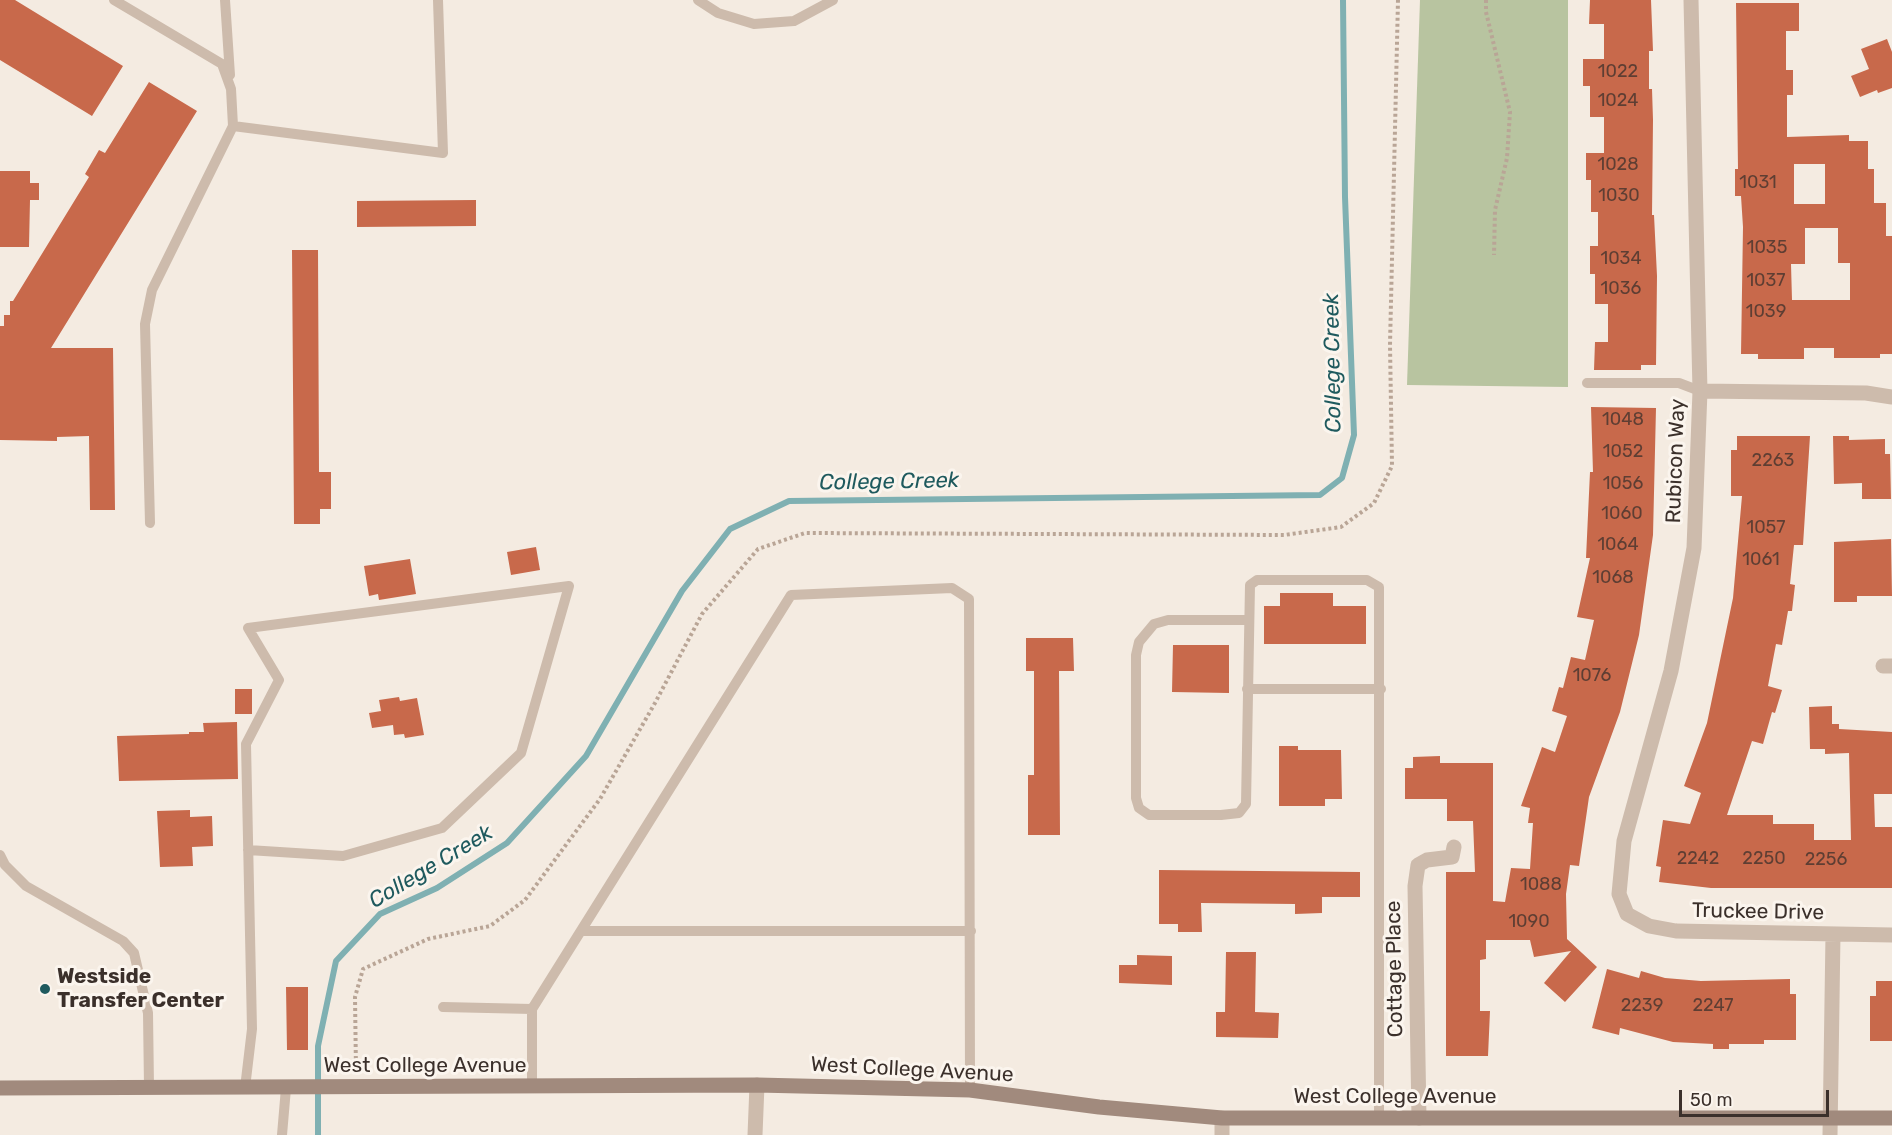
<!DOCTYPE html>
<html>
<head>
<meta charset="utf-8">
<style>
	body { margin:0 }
	#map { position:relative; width:1892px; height:1135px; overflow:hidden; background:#f4ebe1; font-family:Rubik,sans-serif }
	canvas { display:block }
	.scale { position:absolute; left:1679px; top:1090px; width:150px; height:27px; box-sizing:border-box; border:3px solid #3b302b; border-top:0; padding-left:8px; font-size:18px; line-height:21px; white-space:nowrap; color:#3b302b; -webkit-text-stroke:4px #fbf5ee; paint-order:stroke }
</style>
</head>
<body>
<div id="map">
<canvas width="1892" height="1135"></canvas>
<div class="scale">50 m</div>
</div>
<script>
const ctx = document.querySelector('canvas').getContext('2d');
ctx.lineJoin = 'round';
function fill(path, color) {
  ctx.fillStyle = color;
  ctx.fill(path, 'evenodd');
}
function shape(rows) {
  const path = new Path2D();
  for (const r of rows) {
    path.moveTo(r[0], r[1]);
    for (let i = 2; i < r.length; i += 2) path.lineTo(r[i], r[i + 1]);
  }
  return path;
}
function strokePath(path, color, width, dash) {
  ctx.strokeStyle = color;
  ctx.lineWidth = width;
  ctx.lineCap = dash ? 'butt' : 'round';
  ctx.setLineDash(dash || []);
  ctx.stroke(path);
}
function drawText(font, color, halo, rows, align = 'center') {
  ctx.font = font + ' Rubik,sans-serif';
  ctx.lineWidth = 6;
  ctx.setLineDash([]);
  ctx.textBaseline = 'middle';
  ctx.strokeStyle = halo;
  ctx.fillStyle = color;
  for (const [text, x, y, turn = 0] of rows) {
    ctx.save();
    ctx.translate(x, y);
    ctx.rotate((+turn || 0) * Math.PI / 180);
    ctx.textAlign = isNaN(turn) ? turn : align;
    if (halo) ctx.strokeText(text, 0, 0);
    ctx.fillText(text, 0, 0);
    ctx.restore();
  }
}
fill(shape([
	[1420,0,1568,0,1568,387,1407,385]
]), '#b8c4a0');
strokePath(shape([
	[318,1135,318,1046,336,961,380,914,437,888,507,843,586,756,682,591,730,529,789,501,1320,495,1342,478,1354,435,1345,197,1343,0]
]), '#7fb0b2', 6);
fill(shape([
	[0,0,15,0,123,66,92,116,0,60],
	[1590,0,1651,0,1653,51,1649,51,1649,89,1652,89,1653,120,1652,215,1654,215,1657,276,1656,365,1641,365,1641,370,1594,370,1595,342,1608,342,1608,304,1595,304,1595,274,1590,274,1590,246,1598,246,1598,212,1591,212,1591,180,1586,180,1586,153,1604,153,1604,117,1590,117,1590,86,1583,86,1583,59,1604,59,1604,24,1589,24],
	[1736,3,1799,3,1799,31,1786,31,1786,70,1793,70,1793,95,1787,95,1787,137,1849,135,1849,141,1868,141,1868,169,1874,169,1874,203,1886,203,1886,236,1892,236,1892,354,1880,354,1880,358,1834,358,1834,348,1804,348,1804,359,1758,359,1758,354,1741,354,1743,227,1741,196,1735,196,1735,169,1738,169],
	[1794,164,1825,164,1825,204,1794,204],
	[1805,228,1838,228,1838,263,1850,263,1850,300,1792,300,1791,264,1805,264],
	[1887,39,1892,52,1892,88,1878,93,1877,90,1860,97,1851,76,1869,69,1861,49],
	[149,82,197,111,51,348,113,348,115,510,90,510,89,436,57,437,57,441,0,440,0,326,4,326,4,315,10,315,10,301,13,301,89,177,85,174,99,150,105,153],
	[0,171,30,171,30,183,39,183,39,200,30,200,29,247,0,247],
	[476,200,476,226,357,227,357,201],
	[292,250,318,250,319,472,331,472,331,509,320,509,320,524,294,524],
	[1591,407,1656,408,1653,535,1639,635,1620,712,1589,797,1579,866,1570,865,1566,894,1567,939,1597,967,1565,1002,1544,983,1571,951,1534,957,1530,940,1486,940,1486,959,1480,960,1480,1011,1490,1011,1488,1056,1446,1056,1446,872,1475,872,1473,821,1447,821,1447,799,1405,799,1405,768,1413,768,1413,757,1440,756,1440,763,1493,763,1493,901,1505,902,1511,868,1530,869,1533,823,1528,823,1530,808,1521,806,1542,747,1555,752,1567,716,1552,711,1559,687,1563,688,1571,657,1585,660,1594,620,1577,617,1590,558,1586,558,1590,472,1593,472],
	[1737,436,1810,436,1803,545,1794,545,1790,584,1795,585,1792,611,1788,611,1782,645,1776,644,1768,686,1782,690,1775,713,1772,712,1763,744,1752,741,1727,815,1773,815,1773,824,1814,824,1814,840,1851,840,1849,753,1825,754,1825,749,1810,749,1809,707,1832,706,1832,724,1839,724,1839,729,1892,732,1892,794,1874,794,1875,827,1892,827,1892,888,1711,888,1659,882,1661,867,1656,866,1663,820,1690,824,1701,793,1684,786,1707,723,1733,598,1742,496,1731,496,1731,450,1737,450],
	[1833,436,1849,436,1849,440,1885,439,1885,454,1890,454,1891,499,1862,499,1862,483,1834,484],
	[1891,539,1892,596,1857,596,1857,602,1834,602,1834,542],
	[536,547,540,570,511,575,507,552],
	[410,559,416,594,379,600,378,594,369,596,364,566],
	[1280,593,1333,593,1333,606,1366,606,1366,644,1264,644,1264,606,1280,606],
	[1026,638,1073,638,1074,671,1059,671,1060,835,1028,835,1028,775,1034,775,1034,671,1026,671],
	[1173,645,1229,645,1229,693,1172,692],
	[235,689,252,689,252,714,235,714],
	[399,697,400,701,417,698,424,735,405,738,404,734,394,735,393,725,372,728,369,713,381,711,379,700],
	[237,722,238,779,119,781,117,736,189,734,189,732,204,732,203,723],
	[1279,746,1298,746,1298,750,1341,750,1342,799,1325,799,1325,806,1279,806],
	[190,810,190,817,212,816,213,846,192,847,193,866,160,867,157,811],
	[1159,870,1360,872,1360,897,1322,897,1322,913,1295,914,1295,904,1201,903,1202,932,1178,932,1178,924,1159,924],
	[1226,952,1256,952,1255,1012,1279,1013,1278,1038,1216,1037,1216,1012,1225,1012],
	[1137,955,1172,956,1172,985,1119,983,1119,965,1137,965],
	[1607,969,1639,978,1641,971,1665,978,1701,981,1790,979,1790,994,1796,994,1796,1040,1764,1040,1764,1044,1729,1044,1729,1049,1713,1049,1713,1044,1673,1042,1620,1028,1619,1035,1592,1028],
	[1876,981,1892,981,1892,1041,1870,1041,1870,996,1876,996],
	[286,987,308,987,308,1050,287,1050]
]), '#c8694b');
strokePath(shape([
	[1486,0,1486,12,1510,112,1507,158,1495,210,1494,255],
	[356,1071,355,997,363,969,428,939,490,926,525,900,600,799,655,703,702,614,758,549,805,533,1284,535,1341,527,1374,503,1392,466,1390,345,1398,0]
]), '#b9a596', 4, [3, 3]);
strokePath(shape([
	[114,0,222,64,231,89,233,126,152,290,145,324,150,523],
	[225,0,230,75],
	[698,0,718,13,754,24,794,21,833,0],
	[233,126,443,153,438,0],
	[1587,383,1679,383,1700,391],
	[1248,620,1168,620,1154,624,1139,642,1136,655,1136,798,1139,808,1149,815,1221,815,1239,813,1246,804,1250,585,1257,580,1367,580,1379,587,1379,1118],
	[1247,689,1381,689],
	[0,855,5,865,26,886,123,941,134,953,148,1013,149,1087],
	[584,931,971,931],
	[443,1007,532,1009],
	[532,1087,532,1009,791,595,952,588,969,599,970,1090],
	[245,1088,252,1029,246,744,279,680,248,628,569,586,521,753,442,828,343,856,248,850],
	[282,1135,286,1088]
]), '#cdbbac', 10);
strokePath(shape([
	[1691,0,1700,391,1694,548,1671,671,1624,841,1619,894,1627,914,1649,926,1676,931,1892,935],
	[1700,391,1866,393,1892,397],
	[1883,666,1892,666],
	[1222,1118,1222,1135],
	[1419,1118,1415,886,1418,865,1427,860,1452,857,1454,847],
	[755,1135,757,1085],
	[1830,1135,1833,934]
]), '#cdbbac', 15);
strokePath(shape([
	[0,1088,757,1085,970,1090,1099,1107,1222,1118,1892,1118]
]), '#a18a7d', 15);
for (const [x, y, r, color] of [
	[45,989,6,"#1f5a5e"]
]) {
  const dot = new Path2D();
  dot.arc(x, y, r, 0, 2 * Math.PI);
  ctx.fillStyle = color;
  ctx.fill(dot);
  strokePath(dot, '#fbf5ee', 2);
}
drawText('18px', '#5e3e33', null, [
	["1022",1618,72],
	["1024",1618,101],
	["1028",1618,165],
	["1031",1758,183],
	["1030",1619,196],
	["1035",1767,248],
	["1034",1621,259],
	["1037",1766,281],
	["1036",1621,289],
	["1039",1766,312],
	["1048",1623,420],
	["1052",1623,452],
	["2263",1773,461],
	["1056",1623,484],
	["1060",1622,514],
	["1057",1766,528],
	["1064",1618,545],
	["1061",1761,560],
	["1068",1613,578],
	["1076",1592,676],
	["2242",1698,859],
	["2250",1764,859],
	["2256",1826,860],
	["1088",1541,885],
	["1090",1529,922],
	["2239",1642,1006],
	["2247",1713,1006]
]);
drawText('21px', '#3b302b', '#fbf5ee', [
	["Rubicon Way",1676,461,-88],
	["Truckee Drive",1758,912,1],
	["Cottage Place",1395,969,-91],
	["West College Avenue",425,1066],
	["West College Avenue",912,1070,3],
	["West College Avenue",1395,1097]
]);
drawText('bold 21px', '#3b302b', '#fbf5ee', [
	["Westside",57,977],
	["Transfer Center",57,1001]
], 'left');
drawText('italic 22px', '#1f5a5e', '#fbf5ee', [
	["College Creek",1333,363,-91],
	["College Creek",889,482,-1],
	["College Creek",431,867,-31]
]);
</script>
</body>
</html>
